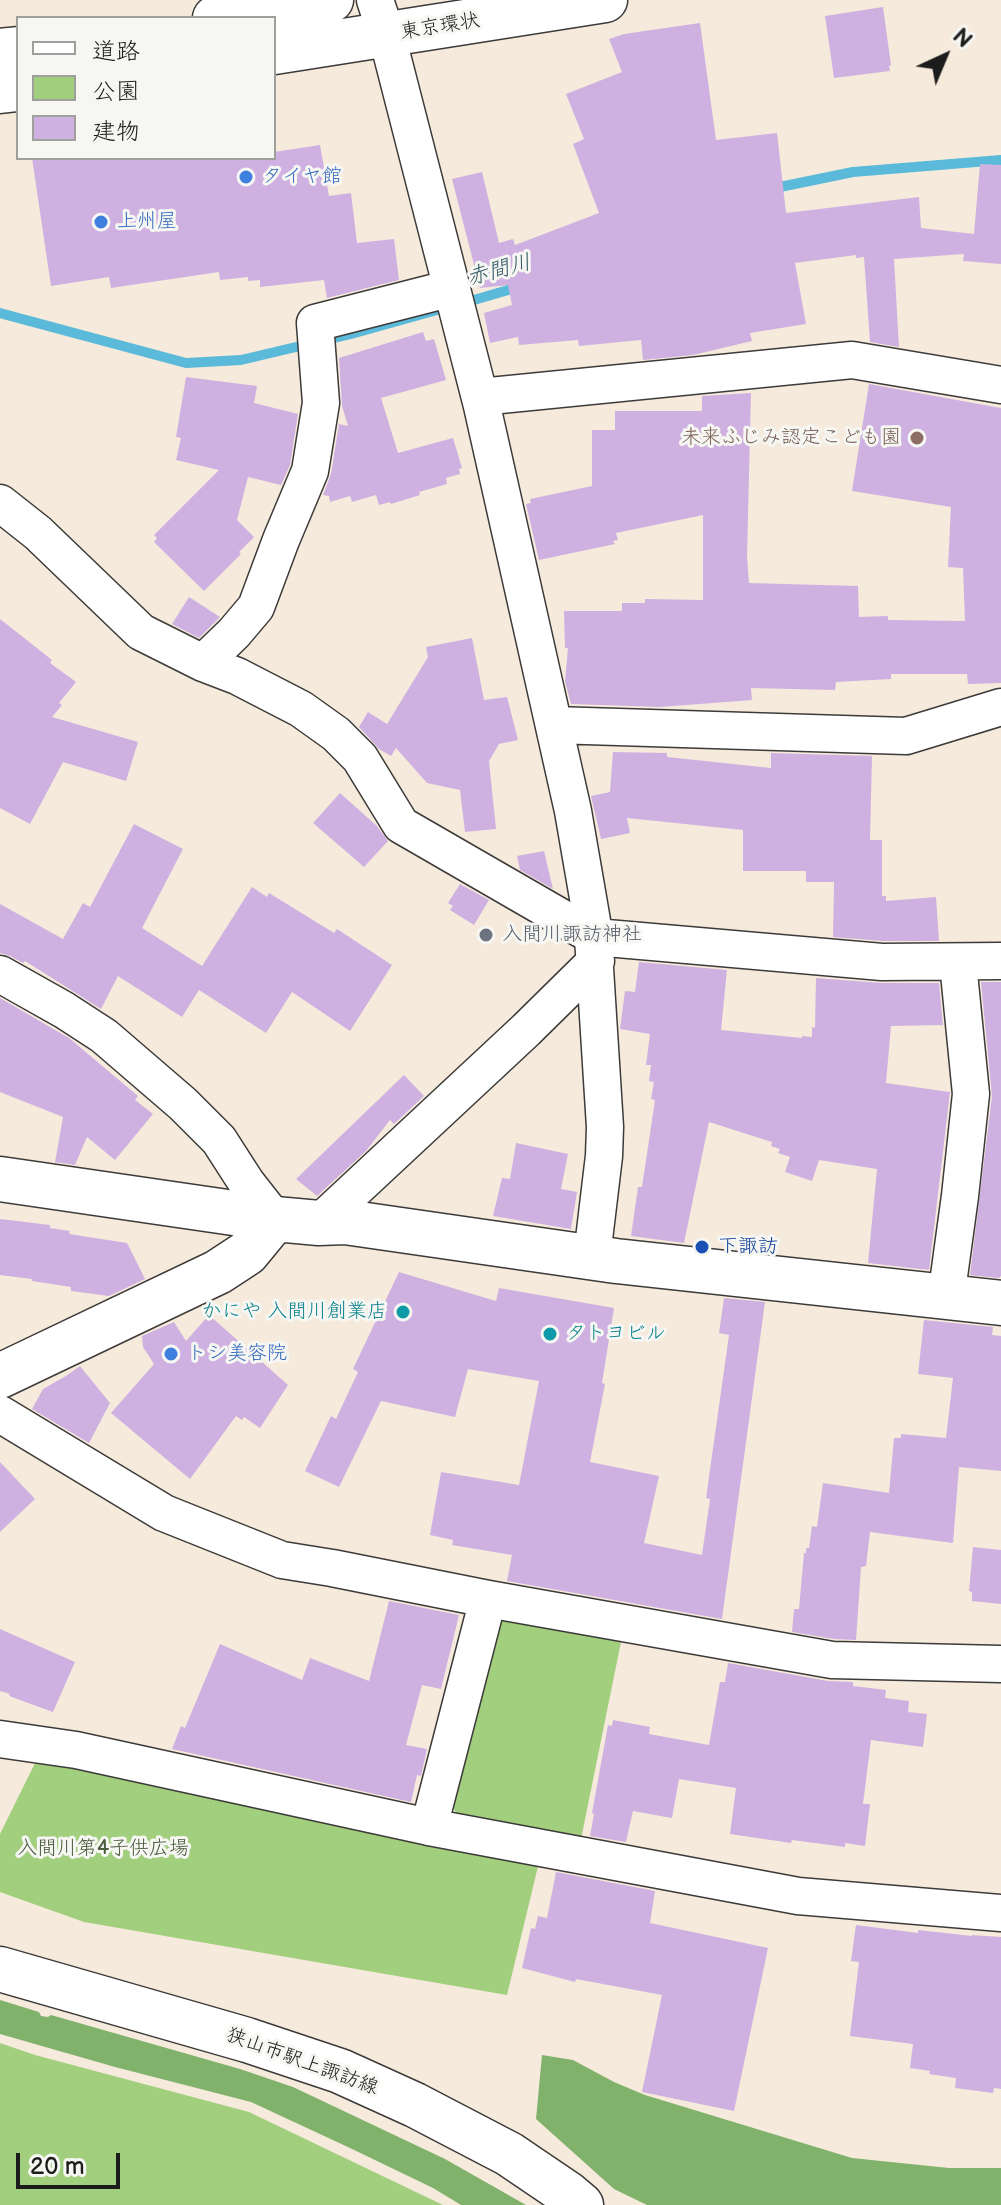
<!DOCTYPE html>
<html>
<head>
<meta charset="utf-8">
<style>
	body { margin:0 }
	#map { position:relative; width:1001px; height:2205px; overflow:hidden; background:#f5eadb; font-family:"Balsamiq Sans","Klee One",sans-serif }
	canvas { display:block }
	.legend { position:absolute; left:16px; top:16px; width:260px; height:144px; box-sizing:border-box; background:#f6f6f2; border:2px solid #9f9f9c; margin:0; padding:10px 14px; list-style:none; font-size:24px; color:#1c1c1c }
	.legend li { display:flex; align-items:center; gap:16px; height:40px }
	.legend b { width:40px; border:2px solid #9f9f9c }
	.north { position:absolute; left:905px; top:16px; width:80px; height:80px; -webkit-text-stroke:6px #f6f6f2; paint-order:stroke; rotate:44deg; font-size:22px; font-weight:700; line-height:32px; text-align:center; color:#1c1c1c }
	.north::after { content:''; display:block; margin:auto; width:28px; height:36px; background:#1c1c1c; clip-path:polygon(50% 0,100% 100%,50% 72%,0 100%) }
	.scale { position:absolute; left:16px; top:2153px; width:104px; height:36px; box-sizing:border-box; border:4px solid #1c1c1c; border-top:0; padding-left:10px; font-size:24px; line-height:28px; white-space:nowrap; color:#1c1c1c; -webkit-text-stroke:6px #f6f6f2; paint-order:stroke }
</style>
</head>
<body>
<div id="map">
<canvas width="1001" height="2205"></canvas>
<ul class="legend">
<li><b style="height:10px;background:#fff"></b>道路</li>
<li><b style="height:22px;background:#a2cf7d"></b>公園</li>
<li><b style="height:22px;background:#cfb1e1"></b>建物</li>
</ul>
<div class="north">N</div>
<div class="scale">20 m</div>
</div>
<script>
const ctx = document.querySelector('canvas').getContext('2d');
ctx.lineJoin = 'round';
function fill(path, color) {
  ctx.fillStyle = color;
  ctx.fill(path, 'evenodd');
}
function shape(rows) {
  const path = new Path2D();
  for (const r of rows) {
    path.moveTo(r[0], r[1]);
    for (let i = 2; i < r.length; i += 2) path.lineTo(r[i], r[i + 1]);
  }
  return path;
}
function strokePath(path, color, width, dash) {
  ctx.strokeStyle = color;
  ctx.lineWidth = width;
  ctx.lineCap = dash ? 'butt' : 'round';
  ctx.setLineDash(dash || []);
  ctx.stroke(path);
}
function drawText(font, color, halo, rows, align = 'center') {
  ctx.font = font + ' "Balsamiq Sans","Klee One",sans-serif';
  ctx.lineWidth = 6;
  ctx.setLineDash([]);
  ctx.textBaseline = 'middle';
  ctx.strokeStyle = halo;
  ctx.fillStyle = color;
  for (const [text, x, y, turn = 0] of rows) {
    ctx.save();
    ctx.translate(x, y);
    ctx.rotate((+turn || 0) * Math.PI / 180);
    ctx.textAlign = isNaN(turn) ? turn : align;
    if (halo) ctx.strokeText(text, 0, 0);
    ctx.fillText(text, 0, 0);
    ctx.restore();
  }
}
fill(shape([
	[507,1616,621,1642,581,1839,459,1819,452,1805,493,1628],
	[38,1757,540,1858,507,1995,84,1922,0,1892,0,1834],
	[0,2043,35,2055,249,2112,443,2205,0,2205]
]), '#a2cf7d');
fill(shape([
	[0,2000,39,2012,41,2016,48,2017,51,2015,240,2069,293,2087,445,2159,526,2205,461,2205,433,2188,350,2148,251,2102,115,2067,0,2034],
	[542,2055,573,2060,614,2082,645,2095,852,2158,949,2168,1001,2168,1001,2205,647,2205,614,2189,536,2119]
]), '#81b26c');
strokePath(shape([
	[770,189,853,172,1001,160],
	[460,304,522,286],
	[0,313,186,363,241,360,351,334,437,310]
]), '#5bbad9', 10);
fill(shape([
	[883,7,891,65,889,66,890,71,834,78,825,16],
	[700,23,716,140,777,133,786,213,919,197,921,228,974,234,980,164,1001,165,1001,264,963,261,964,254,894,259,899,347,870,342,864,257,856,258,856,255,795,263,806,324,750,333,752,341,693,355,643,360,641,340,579,346,578,340,519,345,518,337,490,343,484,313,512,305,508,285,480,288,452,179,482,172,499,243,513,239,515,245,599,213,573,144,584,139,566,94,622,72,609,39,624,34],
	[320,145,329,196,351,193,357,243,394,239,399,280,327,298,324,280,260,287,260,280,248,281,248,277,220,280,219,272,111,288,109,277,51,286,32,158,274,158,274,152],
	[423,332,426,341,434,339,446,380,381,398,398,453,453,438,462,468,459,469,460,474,446,478,447,484,419,492,420,495,391,504,390,502,379,505,376,495,352,502,350,496,330,502,329,496,323,495,331,474,339,424,348,426,342,406,339,358],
	[186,377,257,386,254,403,298,414,290,465,281,485,248,477,237,520,254,537,239,552,241,554,204,591,154,542,157,538,154,535,219,470,176,460,181,438,176,437],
	[869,384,1001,408,1001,683,968,684,967,674,891,674,891,679,836,682,835,690,751,688,752,700,660,707,571,704,565,681,568,648,565,648,564,611,622,611,622,603,645,603,645,599,703,600,703,515,616,533,618,540,613,541,615,544,539,560,526,504,531,503,530,499,592,486,592,430,615,430,615,411,702,411,702,396,751,393,747,556,749,583,858,586,859,617,888,616,888,620,965,621,963,568,948,567,951,507,852,491],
	[189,597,220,617,199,638,172,624],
	[0,619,52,660,50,663,76,682,59,703,62,705,52,717,138,742,126,781,63,762,30,824,0,808],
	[472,638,484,700,507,697,518,740,499,744,489,761,496,829,465,832,460,790,427,783,396,748,391,756,379,749,359,727,368,712,387,724,428,657,426,647],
	[613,752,667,753,667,757,771,768,771,753,872,756,870,840,882,840,882,896,886,896,886,901,936,897,939,941,883,941,833,937,834,882,806,882,806,871,743,871,743,830,627,818,630,833,601,839,591,796,610,792],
	[340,793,377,826,388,841,364,867,313,823],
	[134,824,183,849,142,928,202,966,252,887,267,897,269,893,334,933,337,929,392,965,350,1031,292,992,266,1033,199,990,182,1017,118,976,101,1009,25,961,23,963,10,956,0,953,0,904,63,939,83,903,90,907],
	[544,851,553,889,520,870,517,856],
	[460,884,489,900,474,925,450,910,453,906,448,903],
	[639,962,727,970,721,1030,802,1038,802,1036,812,1037,812,1027,815,1028,816,978,882,983,939,983,943,1025,891,1026,886,1083,950,1092,929,1270,868,1263,877,1169,819,1160,812,1181,785,1172,790,1157,778,1153,780,1149,771,1146,772,1142,709,1122,684,1243,631,1236,638,1187,642,1187,655,1100,651,1099,654,1082,649,1081,651,1065,646,1065,650,1034,620,1029,625,991,635,992],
	[981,982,1001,982,1001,1276,999,1278,970,1275,992,1096],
	[0,998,69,1038,138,1096,135,1100,153,1114,115,1160,87,1137,75,1165,55,1162,63,1117,0,1092],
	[404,1075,424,1096,394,1124,390,1120,366,1151,317,1196,296,1179],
	[516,1143,568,1154,561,1189,577,1192,571,1229,493,1216,502,1178,510,1179],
	[0,1219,50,1225,50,1228,70,1231,69,1234,127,1243,145,1279,109,1296,71,1291,71,1287,32,1281,32,1279,0,1275],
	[399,1272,496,1301,499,1288,614,1308,602,1383,605,1384,590,1462,659,1476,644,1543,702,1555,710,1499,706,1498,729,1335,719,1333,724,1298,765,1302,722,1619,507,1581,512,1555,452,1545,453,1540,430,1535,441,1472,519,1485,539,1381,468,1369,455,1417,381,1401,339,1487,305,1471,331,1416,336,1419,358,1372,353,1369],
	[209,1315,288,1385,260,1428,244,1417,242,1420,236,1416,190,1479,111,1413,154,1364,143,1347,142,1336,174,1322,186,1341],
	[924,1320,993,1327,992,1335,1001,1336,1001,1471,959,1467,953,1543,870,1532,866,1566,861,1567,856,1640,834,1639,792,1632,794,1609,799,1609,804,1553,806,1553,806,1548,809,1548,812,1526,817,1527,823,1483,889,1493,894,1438,901,1438,901,1434,946,1438,953,1378,918,1374],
	[80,1366,110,1403,89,1443,32,1409,43,1389,66,1376],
	[0,1462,35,1499,0,1532],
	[973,1547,1001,1550,1001,1604,972,1601,972,1592,969,1591],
	[389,1601,459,1615,441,1689,422,1685,406,1745,427,1749,421,1776,417,1775,411,1802,172,1749,181,1726,185,1728,220,1644,302,1680,310,1658,369,1681],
	[0,1629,75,1662,53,1712,9,1696,10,1694,0,1691],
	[728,1663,828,1681,853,1682,853,1686,886,1690,885,1698,909,1701,908,1712,927,1714,923,1747,871,1740,863,1804,870,1804,865,1846,845,1843,845,1847,792,1840,791,1843,730,1834,736,1788,679,1779,672,1818,633,1811,626,1842,590,1836,594,1814,592,1813,608,1725,612,1726,613,1720,650,1727,649,1734,709,1745,720,1682,725,1682],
	[556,1872,655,1891,650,1923,768,1948,734,2111,642,2092,662,1995,576,1979,575,1982,522,1968,531,1928,535,1929,538,1916,547,1918],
	[856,1925,918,1933,918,1930,972,1936,972,1935,1001,1937,1001,2089,994,2088,993,2093,955,2088,956,2078,929,2074,930,2071,910,2068,913,2044,850,2036,859,1962,851,1961]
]), '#cfb1e1');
const minor = shape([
	[375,0,387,36,482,406,573,811,592,921,605,1127,604,1156,592,1256],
	[480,397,852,360,1001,385],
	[0,503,38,533,141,632,203,663,237,676,301,709,336,734,360,758,401,825,595,937,882,962,1001,961],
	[203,663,234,633,256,607,281,540,310,471,321,403,315,323,452,288],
	[554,725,906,736,1001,707],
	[0,974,64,1010,104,1036,183,1104,219,1140,246,1182,275,1219],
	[319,1223,526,1030,596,961],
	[946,1298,960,1196,971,1094,958,963],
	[0,1414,164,1513,282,1560,332,1568,488,1599,832,1660,1001,1664],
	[0,1739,76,1750,429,1827,798,1896,1001,1913],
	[429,1827,488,1599]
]);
const tertiary = shape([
	[0,1179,275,1219,319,1223,345,1222,616,1261,1001,1303],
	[0,1376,218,1272,247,1253,275,1219],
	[0,1969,247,2040,340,2071,415,2105,509,2154,568,2194,581,2205]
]);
const trunk = shape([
	[215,18,331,0],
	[0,51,18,49],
	[274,52,605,0],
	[0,91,18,89]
]);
strokePath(minor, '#3d3b39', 39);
strokePath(tertiary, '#3d3b39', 47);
strokePath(trunk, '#3d3b39', 47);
strokePath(minor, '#fff', 36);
strokePath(tertiary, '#fff', 44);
strokePath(trunk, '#fff', 44);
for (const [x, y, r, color] of [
	[246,177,8,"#3f7fe0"],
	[101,222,8,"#3f7fe0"],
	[917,438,8,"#8d6e63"],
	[486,935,8,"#6b7280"],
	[702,1247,8,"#1a4fb4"],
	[403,1312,8,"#0f9aa8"],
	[550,1334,8,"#0f9aa8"],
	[171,1354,8,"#3f7fe0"]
]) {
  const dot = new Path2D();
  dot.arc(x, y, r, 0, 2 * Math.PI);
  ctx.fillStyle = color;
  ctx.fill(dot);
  strokePath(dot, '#f6f6f2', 3);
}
drawText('20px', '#1c1c1c', '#f6f6f2', [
	["東京環状",440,27,-9],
	["狭山市駅上諏訪線",302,2062,20]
]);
drawText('20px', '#366cbe', '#f6f6f2', [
	["タイヤ館",262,177],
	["上州屋",117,222],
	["トシ美容院",187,1354]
], 'left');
drawText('20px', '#785e54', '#f6f6f2', [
	["未来ふじみ認定こども園",901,438]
], 'right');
drawText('20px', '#5b616d', '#f6f6f2', [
	["入間川諏訪神社",502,935]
], 'left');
drawText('20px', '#164399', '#f6f6f2', [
	["下諏訪",718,1247]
], 'left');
drawText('20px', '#0d838f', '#f6f6f2', [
	["かにや 入間川創業店",387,1312],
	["タトヨビル",566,1334,"left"]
], 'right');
drawText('20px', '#4b5b3e', '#f6f6f2', [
	["入間川第4子供広場",103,1849]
]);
drawText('italic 22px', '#355b68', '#f6f6f2', [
	["赤間川",499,271,-15]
]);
</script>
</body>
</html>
